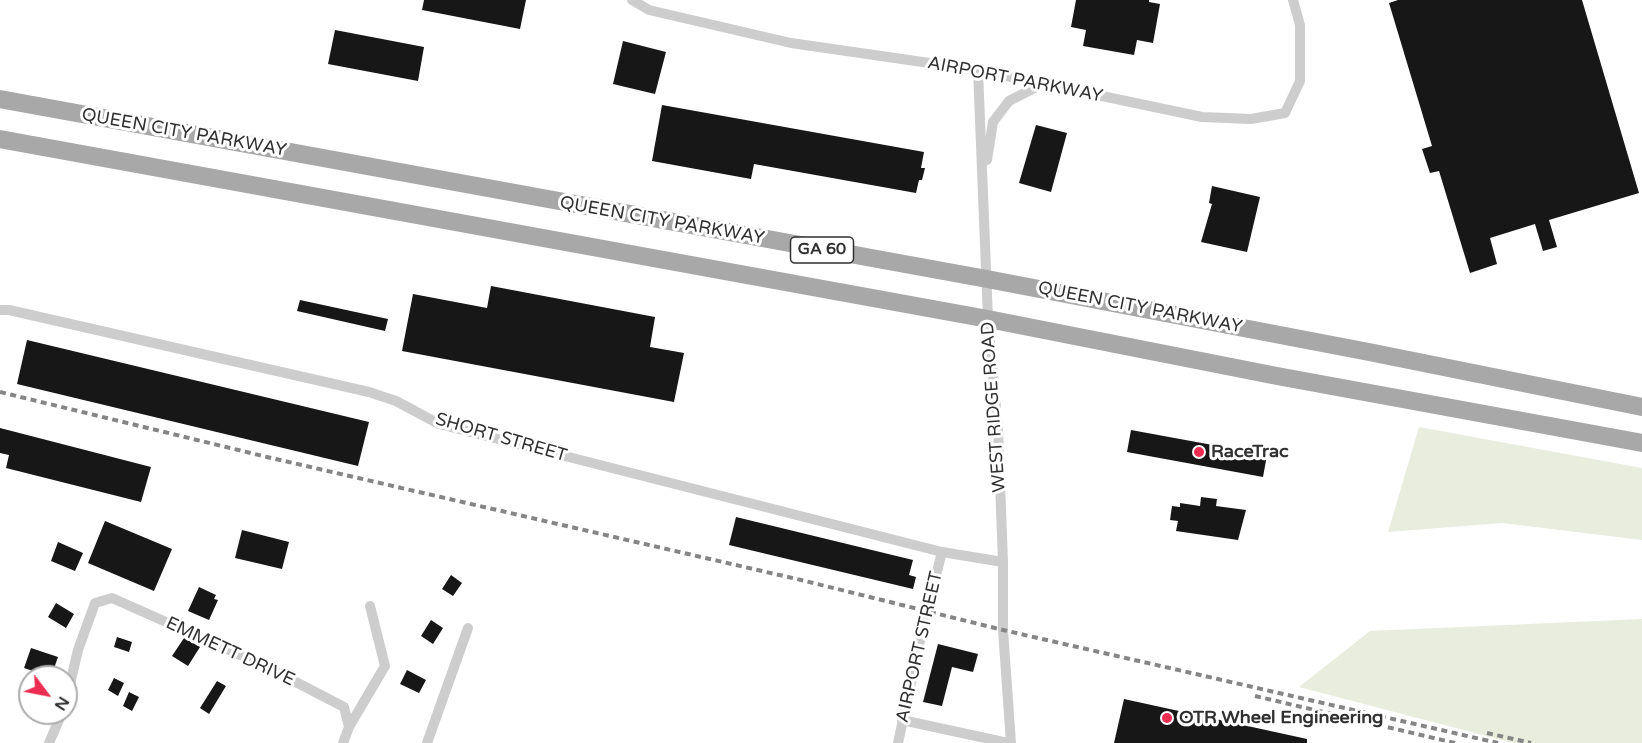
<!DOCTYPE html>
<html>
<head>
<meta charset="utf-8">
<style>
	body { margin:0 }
	#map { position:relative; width:1642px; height:743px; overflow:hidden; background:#fff; font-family:"Varela Round",sans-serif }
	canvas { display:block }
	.north { position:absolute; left:18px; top:665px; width:60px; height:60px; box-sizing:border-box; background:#fff; border:2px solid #acacac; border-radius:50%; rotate:122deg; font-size:16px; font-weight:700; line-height:24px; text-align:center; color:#303030 }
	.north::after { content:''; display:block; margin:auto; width:21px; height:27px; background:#ed2c52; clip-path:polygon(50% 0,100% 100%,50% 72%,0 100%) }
</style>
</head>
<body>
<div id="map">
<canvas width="1642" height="743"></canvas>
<div class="north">N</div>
</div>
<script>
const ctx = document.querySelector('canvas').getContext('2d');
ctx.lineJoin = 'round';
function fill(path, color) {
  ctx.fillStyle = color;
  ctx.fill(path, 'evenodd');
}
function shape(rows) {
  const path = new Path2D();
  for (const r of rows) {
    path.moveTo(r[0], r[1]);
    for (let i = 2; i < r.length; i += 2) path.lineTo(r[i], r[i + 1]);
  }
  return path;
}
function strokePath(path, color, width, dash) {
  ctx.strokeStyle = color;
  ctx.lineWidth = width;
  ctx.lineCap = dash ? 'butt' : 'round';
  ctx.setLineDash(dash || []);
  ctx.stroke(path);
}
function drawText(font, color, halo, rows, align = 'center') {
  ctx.font = font + ' "Varela Round",sans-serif';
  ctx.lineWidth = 6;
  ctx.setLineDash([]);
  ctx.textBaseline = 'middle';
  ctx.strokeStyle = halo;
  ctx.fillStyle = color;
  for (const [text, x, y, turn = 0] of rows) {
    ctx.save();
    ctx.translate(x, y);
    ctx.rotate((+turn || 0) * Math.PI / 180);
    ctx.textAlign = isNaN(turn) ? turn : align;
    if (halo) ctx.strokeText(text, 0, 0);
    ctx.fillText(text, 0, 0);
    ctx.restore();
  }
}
fill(shape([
	[1419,427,1642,468,1642,540,1502,523,1388,532],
	[1642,619,1642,743,1513,743,1299,687,1370,631]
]), '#e8eddd');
fill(shape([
	[424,0,526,0,520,29,422,10],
	[1076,0,1149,0,1149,2,1160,4,1153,43,1137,40,1134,55,1083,46,1086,30,1071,27],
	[1398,0,1582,0,1639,193,1549,220,1557,247,1543,251,1535,224,1490,238,1497,264,1470,273,1439,171,1430,173,1422,149,1432,146,1389,3],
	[335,30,424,47,418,81,328,64],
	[623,41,666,52,655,94,613,84],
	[662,105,924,152,921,168,925,168,922,180,919,180,916,193,754,164,751,179,652,161],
	[1036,125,1067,133,1051,192,1019,183],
	[1212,186,1260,197,1247,252,1201,242,1212,204,1209,203],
	[491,286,655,317,650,347,684,353,674,402,402,351,413,294,487,308],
	[300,300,388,319,385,331,297,311],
	[27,340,369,422,358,466,17,384],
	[0,428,151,467,141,502,6,468,9,455,0,453],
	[1131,430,1267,455,1263,477,1127,452],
	[1201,497,1217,499,1216,506,1246,510,1238,540,1176,531,1178,521,1170,520,1172,506,1180,507,1180,503,1200,506],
	[736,517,913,560,909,575,916,577,913,589,729,545],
	[105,521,172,549,154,591,88,563],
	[242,530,289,542,282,569,235,558],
	[58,542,83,553,75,571,51,561],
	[451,575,462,583,453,596,442,589],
	[199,587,216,595,214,599,218,600,209,620,188,611],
	[56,603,74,614,66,628,48,617],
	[431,620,443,628,433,644,421,636],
	[117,637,132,642,129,652,114,647],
	[184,638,200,647,188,666,172,656],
	[938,644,978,654,973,672,952,667,942,706,923,702],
	[31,648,58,657,51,677,24,668],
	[407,670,426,680,419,693,400,684],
	[114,678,124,683,118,696,108,690],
	[217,681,226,686,209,714,200,708],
	[129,692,139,697,132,711,123,706],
	[1124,699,1307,739,1307,743,1114,743]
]), '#171717');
strokePath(shape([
	[632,0,649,10,791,43,978,70,1202,117,1251,119,1285,113,1300,81,1300,25,1293,0],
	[978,70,988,319,998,430,1003,562,1003,630,1011,743],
	[987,160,993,122,1009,101,1044,83],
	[0,310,9,310,369,392,396,401,439,424,942,552,1003,562],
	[66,701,78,650,95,603,112,598,263,665,344,707,349,727],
	[902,720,1008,743],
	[49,743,62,713],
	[343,743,349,727,385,666,370,606],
	[427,743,468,628],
	[898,743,924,622,942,552]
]), '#cdcdcd', 10);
strokePath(shape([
	[0,99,987,279,1369,352,1642,407],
	[0,139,988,319,1277,376,1642,443]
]), '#a8a8a8', 18);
strokePath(shape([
	[0,392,267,457,801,580,1003,630,1498,743],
	[1255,696,1455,743],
	[1487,733,1531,743]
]), '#858585', 4, [6, 4.5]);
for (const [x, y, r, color] of [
	[1199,452,6,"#ed2c52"],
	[1167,718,6,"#ed2c52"]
]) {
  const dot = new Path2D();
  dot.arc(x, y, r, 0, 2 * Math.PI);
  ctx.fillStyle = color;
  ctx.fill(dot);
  strokePath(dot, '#fff', 2);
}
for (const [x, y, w] of [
	[822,250,63]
]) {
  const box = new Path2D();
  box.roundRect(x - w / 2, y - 13, w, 26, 4.5);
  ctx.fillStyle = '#fff';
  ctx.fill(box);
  strokePath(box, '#303030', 1.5);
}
drawText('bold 16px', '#303030', null, [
	["GA 60",822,250]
]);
drawText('18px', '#303030', '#fff', [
	["AIRPORT PARKWAY",1015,80,11],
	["QUEEN CITY PARKWAY",184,133,10],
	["QUEEN CITY PARKWAY",662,221,10],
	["QUEEN CITY PARKWAY",1140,308,11],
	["WEST RIDGE ROAD",994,407,-94],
	["SHORT STREET",501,438,16],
	["AIRPORT STREET",920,647,-77],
	["EMMETT DRIVE",230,652,25]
]);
drawText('bold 18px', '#303030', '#fff', [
	["RaceTrac",1211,452],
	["OTR Wheel Engineering",1179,718]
], 'left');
</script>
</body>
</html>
